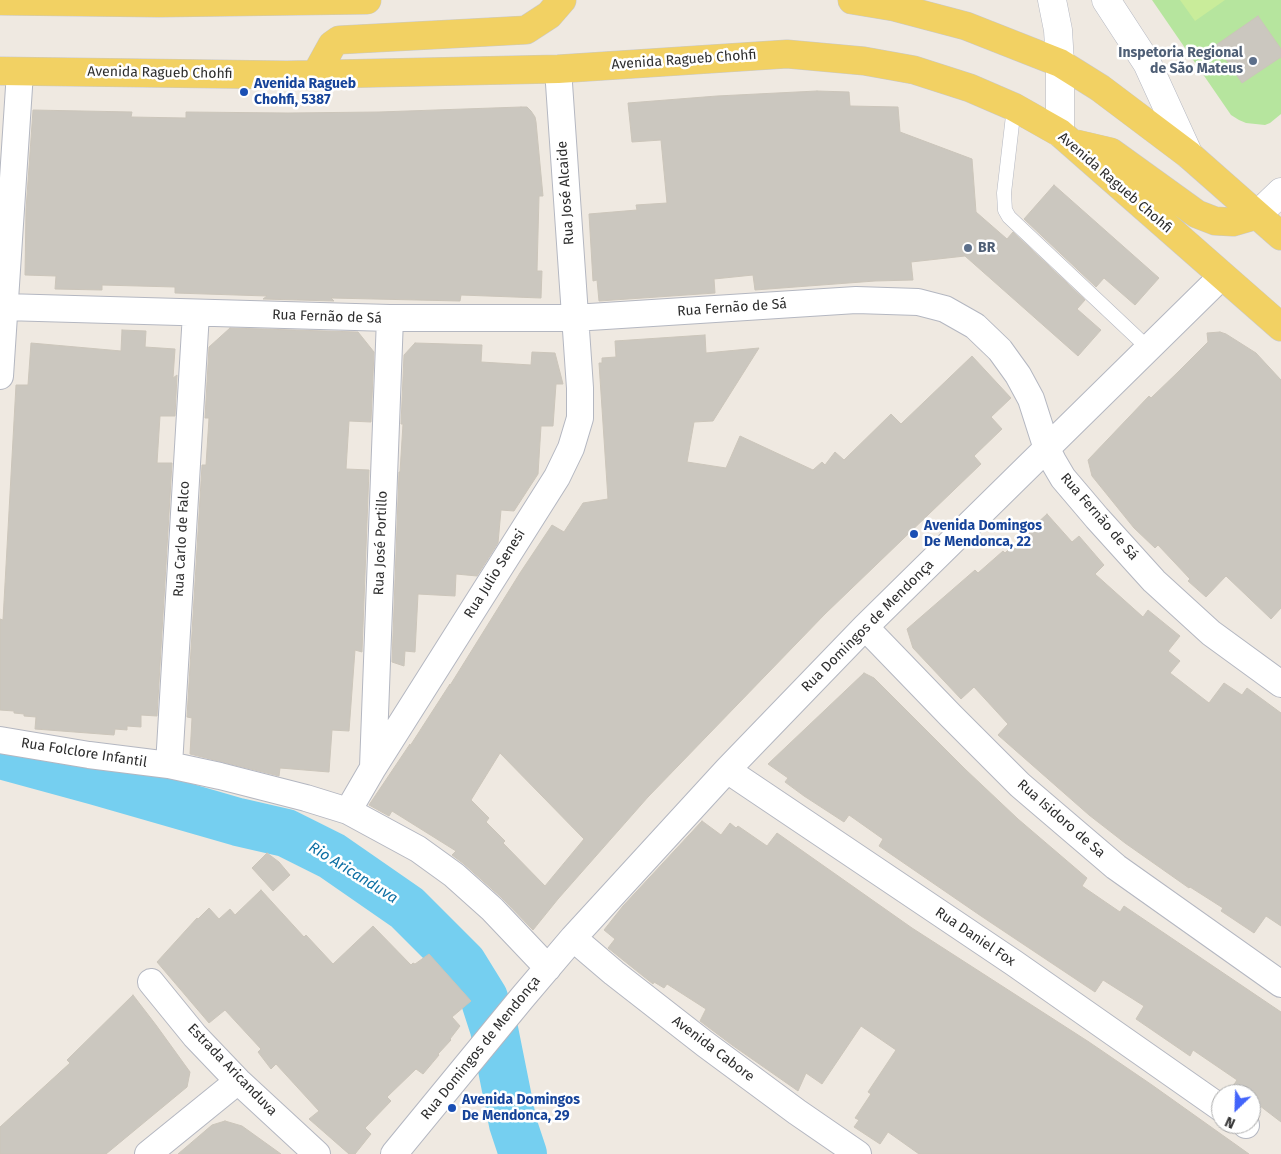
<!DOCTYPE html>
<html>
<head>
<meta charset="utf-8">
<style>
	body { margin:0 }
	#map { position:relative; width:1281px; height:1154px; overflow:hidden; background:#efe9e1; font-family:"Fira Sans",sans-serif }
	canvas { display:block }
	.north { position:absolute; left:1211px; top:1084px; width:50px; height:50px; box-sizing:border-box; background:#fff; border:1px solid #ababab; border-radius:50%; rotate:204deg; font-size:14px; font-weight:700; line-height:20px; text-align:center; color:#2e2e2e }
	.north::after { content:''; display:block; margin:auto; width:18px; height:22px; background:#4264fb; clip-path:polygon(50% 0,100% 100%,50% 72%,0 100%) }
</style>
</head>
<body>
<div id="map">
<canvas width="1281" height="1154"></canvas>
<div class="north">N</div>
</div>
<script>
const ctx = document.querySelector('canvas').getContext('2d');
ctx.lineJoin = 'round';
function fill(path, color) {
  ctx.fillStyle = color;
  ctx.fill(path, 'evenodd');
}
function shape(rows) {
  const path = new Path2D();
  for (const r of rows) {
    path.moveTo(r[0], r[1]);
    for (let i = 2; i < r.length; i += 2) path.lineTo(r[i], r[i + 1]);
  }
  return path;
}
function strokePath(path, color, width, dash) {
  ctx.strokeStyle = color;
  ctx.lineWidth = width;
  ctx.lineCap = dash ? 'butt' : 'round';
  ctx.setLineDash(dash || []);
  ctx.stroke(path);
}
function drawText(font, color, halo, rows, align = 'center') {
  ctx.font = font + ' "Fira Sans",sans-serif';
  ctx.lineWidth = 5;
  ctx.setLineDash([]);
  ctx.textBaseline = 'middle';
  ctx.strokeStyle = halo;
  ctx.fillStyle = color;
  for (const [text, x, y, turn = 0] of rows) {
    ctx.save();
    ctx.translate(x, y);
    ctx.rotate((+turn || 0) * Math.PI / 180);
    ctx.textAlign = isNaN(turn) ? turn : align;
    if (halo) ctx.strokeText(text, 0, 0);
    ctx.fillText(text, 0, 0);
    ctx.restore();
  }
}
fill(shape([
	[1152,0,1281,0,1281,114,1270,123,1265,125,1246,123,1239,120,1231,115]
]), '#b6e59e');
fill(shape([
	[1180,0,1225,0,1195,21]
]), '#c9ec9a');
strokePath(shape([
	[0,755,96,781,238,822,286,833,332,856,407,908,463,964,484,998,494,1029,513,1124,523,1154]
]), '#75cff0', 48);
const building = shape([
	[1258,16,1281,49,1281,57,1242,83,1216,45,1258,16],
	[817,91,849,92,850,106,898,107,900,132,972,159,976,212,1007,239,1013,232,1085,300,1077,309,1101,330,1078,356,965,256,911,262,913,280,875,281,755,290,753,275,714,279,715,293,599,301,597,280,593,281,589,214,637,210,636,205,667,203,661,140,632,142,628,103,717,96,817,91],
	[521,107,527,107,531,111,535,117,536,122,543,196,539,196,537,271,542,271,541,298,461,295,460,301,331,298,334,301,263,299,267,296,175,293,175,287,102,285,102,290,55,289,56,276,25,275,26,210,33,110,132,112,131,117,186,118,186,112,288,113,379,112,521,107],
	[1054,185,1159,278,1135,305,1104,278,1096,287,1024,219,1054,185],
	[230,328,358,332,374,352,371,422,349,421,346,469,369,470,362,652,355,650,349,731,332,730,329,772,280,768,279,776,190,754,192,718,187,717,202,465,206,465,209,418,205,418,209,347,230,328],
	[122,330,146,331,145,347,175,349,173,378,177,375,175,416,160,416,157,463,172,463,157,716,141,715,141,727,127,726,127,730,115,729,114,735,35,729,36,717,24,716,24,714,14,713,14,711,0,710,0,619,3,620,16,385,28,385,31,343,121,351,122,330],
	[1220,332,1226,334,1256,353,1281,380,1281,608,1271,619,1226,576,1206,597,1188,581,1190,579,1158,545,1155,548,1134,528,1092,476,1088,460,1149,396,1151,398,1178,372,1208,342,1207,333,1220,332],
	[705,335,706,353,759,348,713,421,694,422,687,462,726,468,740,436,813,470,822,462,825,465,835,452,844,460,891,414,901,424,972,356,1011,398,991,417,1002,429,974,456,981,464,825,614,648,797,558,899,533,930,502,898,464,864,452,855,456,851,392,811,389,816,369,805,410,744,410,746,450,684,449,687,520,573,552,525,564,532,583,503,608,499,599,363,602,363,602,358,616,357,615,341,705,335],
	[500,753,584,839,545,886,503,843,505,841,486,822,489,818,471,800,500,753],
	[415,343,482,345,481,362,531,365,532,352,555,353,563,384,556,384,553,426,541,426,538,474,514,511,501,510,498,543,477,576,456,574,455,596,418,594,415,652,405,651,404,666,392,662,399,472,400,472,403,424,401,424,404,355,415,343],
	[1047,514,1072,542,1079,536,1104,565,1095,574,1143,617,1148,610,1180,636,1168,651,1180,661,1170,673,1209,703,1224,683,1242,695,1247,688,1281,713,1281,926,1266,916,1254,933,1221,911,1223,908,1190,887,1189,888,1125,843,1089,815,998,735,1008,724,974,687,961,699,913,648,907,629,975,570,978,573,1003,551,1005,553,1047,514],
	[864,673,874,678,965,769,1018,819,1087,878,1082,886,1120,912,1124,906,1281,1012,1281,1122,1251,1099,1251,1094,1244,1094,1233,1086,1237,1080,1193,1050,1190,1056,1136,1019,1144,1006,1103,980,1095,992,981,916,879,846,883,839,849,815,844,822,804,796,785,782,788,778,768,764,864,673],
	[702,821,721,835,730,823,736,828,738,826,767,846,777,833,912,928,1089,1042,1152,1085,1249,1154,919,1154,888,1132,880,1144,854,1127,859,1120,855,1118,871,1094,868,1092,896,1050,861,1026,822,1084,806,1073,798,1091,732,1045,700,1021,706,1009,667,984,664,988,654,982,653,984,608,948,615,939,604,930,623,906,702,821],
	[267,853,279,862,290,875,273,891,252,868,267,853],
	[261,890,304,937,306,935,333,964,373,926,411,965,413,963,415,964,429,954,471,1001,452,1017,460,1026,450,1039,451,1040,438,1054,439,1055,423,1074,416,1069,387,1097,391,1101,365,1128,371,1134,355,1154,349,1154,309,1119,319,1111,276,1064,271,1069,258,1052,261,1049,225,1010,209,1023,157,962,197,918,198,919,209,908,219,919,230,909,235,915,261,890],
	[133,995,156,1025,190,1072,187,1087,106,1154,0,1154,0,1127,70,1063,67,1060,133,995],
	[225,1121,242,1126,281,1154,178,1154,212,1125,225,1121]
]);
fill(building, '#cbc7bf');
strokePath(building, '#cbc5ba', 1);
const lane = shape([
	[1014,107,1004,193,1005,210,1009,217,1148,348]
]);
const street = shape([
	[4,307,390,318,574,318,856,300,918,302,945,309,975,326,1000,350,1018,375,1031,399,1047,449,1053,461,1063,478,1097,518,1154,581,1211,633,1281,684],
	[0,376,20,72],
	[865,627,951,716,1020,785,1116,867,1281,984],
	[0,740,89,755,169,765,220,776,306,798,348,811,418,849,454,875,492,909,548,968],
	[169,765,196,313],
	[373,767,390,318],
	[727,770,1014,963,1221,1108],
	[348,811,373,768,557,477,571,448,580,418,580,388,558,69],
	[573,938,614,973,705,1044,797,1112,858,1154],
	[151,982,195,1036,238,1081,317,1154],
	[1245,1124,1246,1125],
	[148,1154,238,1081],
	[394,1154,522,998,573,938,727,770,865,627,1222,276]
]);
const secondary = shape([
	[1052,0,1058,30,1060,63,1060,133],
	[1106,0,1147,63,1189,155],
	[1257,215,1281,192]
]);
const primary = shape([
	[852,0,894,7,966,26,1060,63,1100,88,1189,155,1281,236],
	[0,1,159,3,367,0],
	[0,71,287,75,558,69,787,54,864,61,914,70,970,88,1014,107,1060,133,1281,327],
	[316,74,332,45,339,40,526,30,549,15,562,0],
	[1077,144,1111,152,1197,214,1215,221,1233,222,1257,215]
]);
strokePath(lane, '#b4b7c1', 15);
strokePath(street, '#b4b7c1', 28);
strokePath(secondary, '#b4b7c1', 29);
strokePath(primary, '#c9c9c9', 29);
strokePath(lane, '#fff', 14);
strokePath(street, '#fff', 26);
strokePath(secondary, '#fff', 28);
strokePath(primary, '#f2d163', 28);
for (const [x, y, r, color] of [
	[1253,61,5,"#5c6f8a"],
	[244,92,5,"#1a4fb4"],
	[968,248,5,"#5c6f8a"],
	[914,534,5,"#1a4fb4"],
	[452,1108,5,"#1a4fb4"]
]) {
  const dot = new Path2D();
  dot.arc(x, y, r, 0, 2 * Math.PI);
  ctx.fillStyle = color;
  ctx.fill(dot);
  strokePath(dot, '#fff', 2);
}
drawText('bold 14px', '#4e5e75', '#fff', [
	["Inspetoria Regional",1243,53],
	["de São Mateus",1243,69],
	["BR",978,248,"left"]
], 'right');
drawText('14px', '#2e2e2e', '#fff', [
	["Avenida Ragueb Chohfi",684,60,-4],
	["Avenida Ragueb Chohfi",160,73,1],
	["Avenida Ragueb Chohfi",1115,183,41],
	["Rua José Alcaide",566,193,-94],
	["Rua Fernão de Sá",732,308,-4],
	["Rua Fernão de Sá",327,317,2],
	["Rua Fernão de Sá",1099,517,49],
	["Rua Carlo de Falco",182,539,-87],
	["Rua José Portillo",381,543,-88],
	["Rua Julio Senesi",495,574,-58],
	["Rua Domingos de Mendonça",868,626,-45],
	["Rua Folclore Infantil",84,753,9],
	["Rua Isidoro de Sa",1061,819,41],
	["Rua Daniel Fox",975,937,34],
	["Rua Domingos de Mendonça",481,1048,-51],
	["Avenida Cabore",713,1049,37],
	["Estrada Aricanduva",232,1070,46]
]);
drawText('bold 14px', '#164399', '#fff', [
	["Avenida Ragueb",254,84],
	["Chohfi, 5387",254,100],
	["Avenida Domingos",924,526],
	["De Mendonca, 22",924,542],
	["Avenida Domingos",462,1100],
	["De Mendonca, 29",462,1116]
], 'left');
drawText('italic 15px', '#0d6fa3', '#fff', [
	["Rio Aricanduva",353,873,32]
]);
</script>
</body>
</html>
